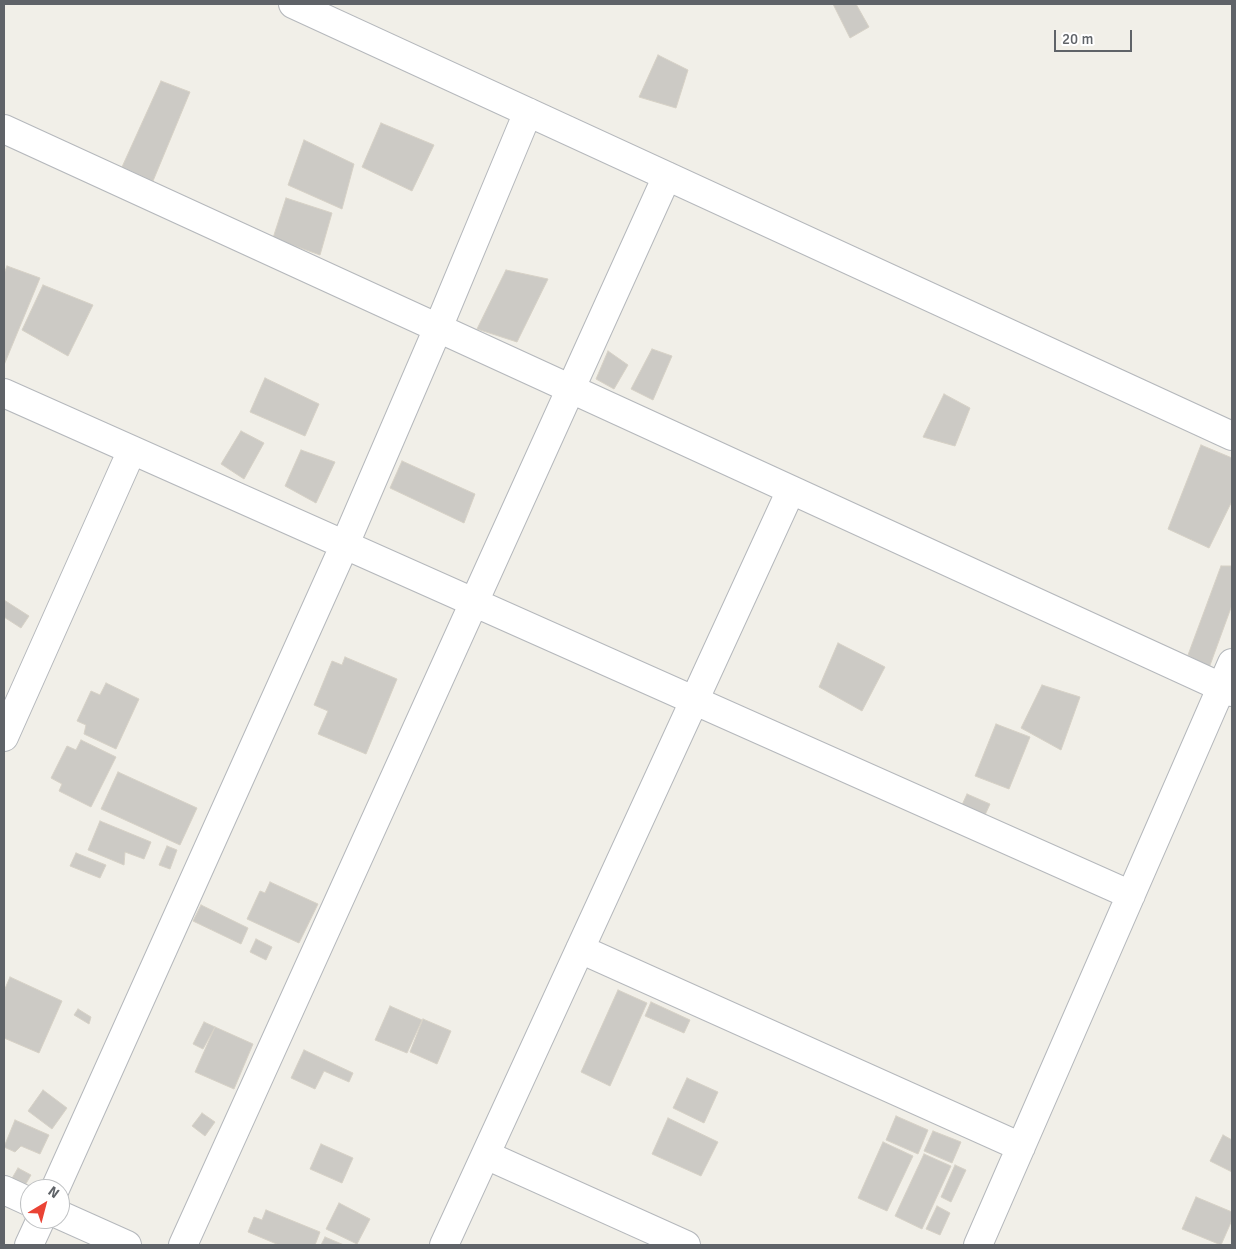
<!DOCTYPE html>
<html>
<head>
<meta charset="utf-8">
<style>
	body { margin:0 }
	#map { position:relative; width:1236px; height:1249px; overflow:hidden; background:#f1efe8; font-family:Signika,sans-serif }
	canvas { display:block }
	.frame { position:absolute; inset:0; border:5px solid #5f6368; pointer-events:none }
	.north { position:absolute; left:20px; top:1179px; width:50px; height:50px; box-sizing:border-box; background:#fff; border:1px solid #bfc1c3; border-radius:50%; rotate:37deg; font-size:14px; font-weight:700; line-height:20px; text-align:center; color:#5f6368 }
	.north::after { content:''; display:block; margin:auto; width:18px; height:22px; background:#ea4335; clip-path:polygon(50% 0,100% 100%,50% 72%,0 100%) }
	.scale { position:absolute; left:1054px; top:30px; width:78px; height:22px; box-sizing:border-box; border:2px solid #5f6368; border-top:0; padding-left:6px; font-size:15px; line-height:18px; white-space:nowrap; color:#5f6368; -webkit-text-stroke:4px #fff; paint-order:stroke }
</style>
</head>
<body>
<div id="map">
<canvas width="1236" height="1249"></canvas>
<div class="frame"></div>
<div class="north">N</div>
<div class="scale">20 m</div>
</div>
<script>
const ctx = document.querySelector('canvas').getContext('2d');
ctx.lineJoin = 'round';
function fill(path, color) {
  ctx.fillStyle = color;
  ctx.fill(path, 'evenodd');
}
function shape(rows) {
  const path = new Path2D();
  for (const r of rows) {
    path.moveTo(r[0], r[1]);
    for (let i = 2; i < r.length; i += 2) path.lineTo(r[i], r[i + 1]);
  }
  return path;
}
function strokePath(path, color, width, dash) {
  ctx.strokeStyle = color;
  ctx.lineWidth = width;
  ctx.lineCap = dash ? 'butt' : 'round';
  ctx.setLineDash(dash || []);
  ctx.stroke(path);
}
const building = shape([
	[833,4,856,4,869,27,850,38,833,4],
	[658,55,688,70,676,108,639,97,658,55],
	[161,81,190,92,153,181,122,167,161,81],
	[381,123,434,145,412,191,362,167,381,123],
	[304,140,354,164,342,209,288,185,304,140],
	[286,198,332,213,320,255,273,238,286,198],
	[7,266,40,278,4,365,4,274,7,266],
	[506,270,548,279,517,342,477,329,506,270],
	[43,285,93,305,68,356,22,330,43,285],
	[652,349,672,356,653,400,631,389,652,349],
	[608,351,628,365,614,389,596,379,608,351],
	[265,378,319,404,305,436,250,412,265,378],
	[944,394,970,408,955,446,923,437,944,394],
	[241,431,264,443,244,479,221,464,241,431],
	[1201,445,1232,458,1232,501,1209,548,1168,529,1201,445],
	[301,450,335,462,316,503,285,486,301,450],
	[402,461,475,494,464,523,390,488,402,461],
	[1221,566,1232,566,1232,605,1209,668,1188,655,1221,566],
	[4,600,29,616,21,628,4,617,4,600],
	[838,643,885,667,862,711,819,687,838,643],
	[345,657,397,679,366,754,318,734,328,711,314,705,332,661,342,665,345,657],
	[106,683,139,699,116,749,84,734,86,725,77,721,91,691,100,695,106,683],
	[1042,685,1080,697,1061,750,1021,728,1042,685],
	[996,724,1030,737,1009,789,975,776,996,724],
	[81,740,116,757,91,807,59,791,62,784,51,778,67,746,76,750,81,740],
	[118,772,197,808,180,845,101,809,118,772],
	[967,794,990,804,985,815,962,805,967,794],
	[100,821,151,842,144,859,125,852,124,865,88,850,100,821],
	[167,846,177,850,170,869,159,865,167,846],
	[76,853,106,865,100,878,70,866,76,853],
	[270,882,318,904,299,943,247,919,260,891,265,893,270,882],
	[201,905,248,928,241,944,193,921,201,905],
	[256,939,272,947,266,960,250,952,256,939],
	[10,977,62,1001,39,1053,4,1038,4,991,10,977],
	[618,990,647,1003,610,1086,581,1072,618,990],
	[651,1002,690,1020,684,1033,645,1016,651,1002],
	[390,1006,422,1020,407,1053,375,1040,390,1006],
	[78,1009,91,1017,89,1024,74,1015,78,1009],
	[423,1019,451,1031,437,1064,410,1052,423,1019],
	[204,1022,215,1027,203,1049,193,1044,204,1022],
	[215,1027,253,1044,234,1089,195,1072,215,1027],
	[304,1050,353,1073,349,1082,324,1071,315,1089,291,1078,304,1050],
	[687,1078,718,1092,704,1123,673,1108,687,1078],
	[43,1090,67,1108,52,1129,28,1111,43,1090],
	[202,1113,215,1122,205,1136,192,1126,202,1113],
	[896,1116,928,1130,918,1154,886,1140,896,1116],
	[668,1118,718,1142,701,1176,652,1154,668,1118],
	[15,1120,49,1135,40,1154,21,1146,15,1152,4,1147,15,1120],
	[933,1131,961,1142,952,1163,924,1151,933,1131],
	[1223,1135,1232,1140,1232,1172,1210,1161,1223,1135],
	[883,1142,913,1156,887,1211,858,1198,883,1142],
	[321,1144,353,1158,342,1183,310,1169,321,1144],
	[924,1154,951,1166,922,1229,895,1216,924,1154],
	[955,1165,966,1170,951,1202,941,1197,955,1165],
	[18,1168,31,1175,24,1187,11,1180,18,1168],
	[1196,1197,1232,1212,1232,1220,1221,1245,1182,1229,1196,1197],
	[339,1203,370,1219,357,1244,326,1229,339,1203],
	[937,1206,950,1213,940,1235,926,1229,937,1206],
	[266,1210,320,1232,315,1245,279,1245,248,1232,254,1217,262,1220,266,1210],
	[325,1237,344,1245,321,1245,325,1237]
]);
fill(building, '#cccac5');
strokePath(building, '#d6d1c6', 1);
const minor = shape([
	[293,4,1232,436],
	[4,129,1232,692],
	[4,393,1131,895],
	[4,737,132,450],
	[580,949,1021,1147],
	[486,1155,686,1245],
	[55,1189,345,544,438,328,528,112],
	[4,1190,30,1202],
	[60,1215,127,1245],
	[29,1245,41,1219],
	[183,1245,667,176],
	[444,1245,791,490],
	[978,1245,1232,663]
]);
strokePath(minor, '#b5b8bc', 30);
strokePath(minor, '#fff', 28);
</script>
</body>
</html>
